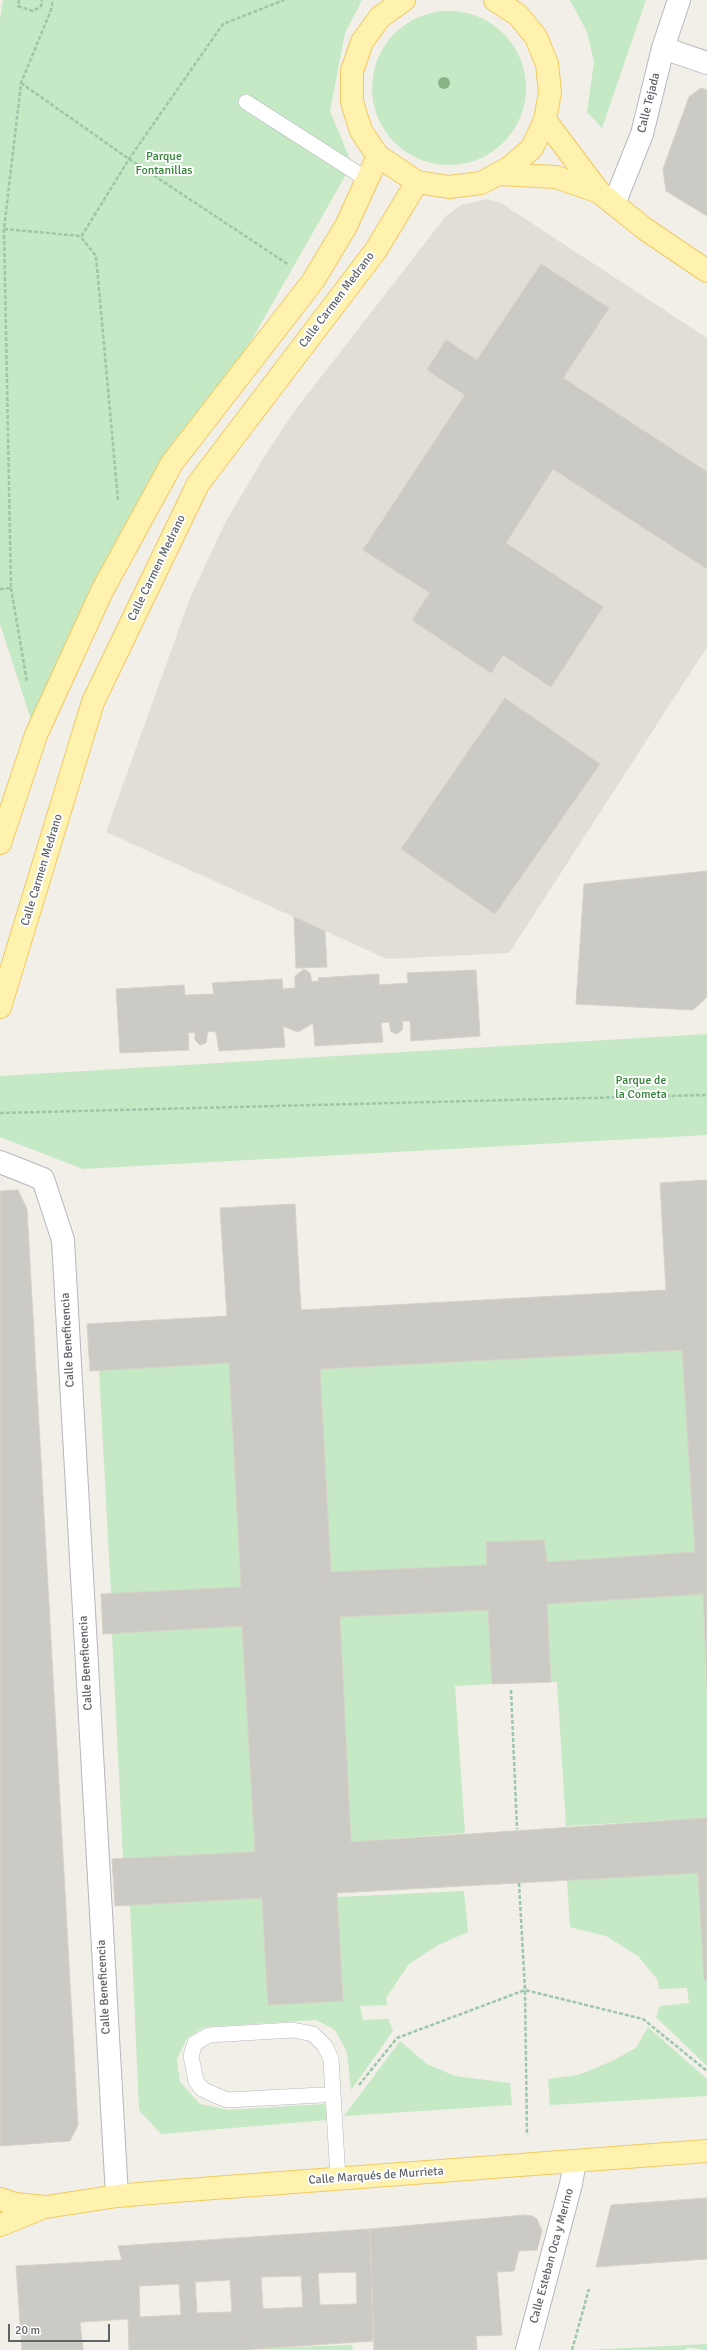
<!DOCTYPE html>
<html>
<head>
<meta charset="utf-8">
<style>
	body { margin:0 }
	#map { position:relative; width:707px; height:2350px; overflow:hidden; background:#f1efe8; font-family:Signika,sans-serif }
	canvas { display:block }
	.scale { position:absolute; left:8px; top:2324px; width:102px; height:18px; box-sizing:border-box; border:2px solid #5f6368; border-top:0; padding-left:5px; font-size:12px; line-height:14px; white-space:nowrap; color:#5f6368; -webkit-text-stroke:3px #fff; paint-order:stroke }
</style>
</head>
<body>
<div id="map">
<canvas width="707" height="2350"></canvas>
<div class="scale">20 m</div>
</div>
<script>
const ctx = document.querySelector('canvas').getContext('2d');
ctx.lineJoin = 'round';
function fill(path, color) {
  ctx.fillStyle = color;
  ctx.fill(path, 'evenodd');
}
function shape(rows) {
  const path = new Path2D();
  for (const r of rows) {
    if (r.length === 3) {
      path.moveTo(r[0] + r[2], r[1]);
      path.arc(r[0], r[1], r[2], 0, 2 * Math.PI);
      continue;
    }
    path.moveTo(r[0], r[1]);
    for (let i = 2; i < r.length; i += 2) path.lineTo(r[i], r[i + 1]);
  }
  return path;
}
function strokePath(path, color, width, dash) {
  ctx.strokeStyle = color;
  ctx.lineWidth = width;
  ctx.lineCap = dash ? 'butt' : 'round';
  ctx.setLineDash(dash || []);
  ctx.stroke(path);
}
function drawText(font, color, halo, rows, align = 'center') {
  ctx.font = font + ' Signika,sans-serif';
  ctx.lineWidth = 4;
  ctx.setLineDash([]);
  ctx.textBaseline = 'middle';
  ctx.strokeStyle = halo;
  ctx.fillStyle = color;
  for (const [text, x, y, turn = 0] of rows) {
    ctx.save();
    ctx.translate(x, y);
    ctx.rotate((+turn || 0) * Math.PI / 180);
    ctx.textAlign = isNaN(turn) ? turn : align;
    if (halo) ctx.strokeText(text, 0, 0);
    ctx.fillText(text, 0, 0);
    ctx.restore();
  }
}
fill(shape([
	[486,199,501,203,707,338,707,647,509,953,387,959,106,832,190,598,225,523,261,462,293,413,446,216,461,205]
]), '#e1ded6');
fill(shape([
	[3,0,362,0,345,33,330,111,352,164,179,467,36,735,0,624,0,19],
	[570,0,646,0,602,128,587,112,594,62,587,32],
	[449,88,77],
	[707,1034,707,1135,83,1169,0,1137,0,1076],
	[682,1350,695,1552,547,1562,543,1540,486,1542,487,1565,331,1572,320,1369],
	[229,1363,241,1587,111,1594,99,1370],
	[703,1594,707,1686,707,1818,566,1826,557,1682,551,1682,547,1604],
	[488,1610,492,1684,455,1686,465,1833,351,1842,340,1617],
	[242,1626,255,1852,123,1859,112,1633],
	[698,1873,704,1980,707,1980,707,2066,656,2017,660,2006,689,2003,687,1988,659,1989,657,1979,638,1956,606,1936,570,1927,567,1880],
	[464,1891,468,1932,438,1945,409,1964,386,1998,387,2005,360,2006,363,2020,388,2019,393,2031,351,2090,347,2052,335,2030,316,2020,204,2027,187,2038,177,2059,180,2082,200,2104,229,2110,325,2104,327,2120,161,2134,139,2110,130,1905,262,1898,269,2005,343,2000,337,1897],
	[648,2027,707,2079,707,2096,550,2105,548,2079,578,2075,610,2062,636,2048],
	[400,2041,427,2064,455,2076,510,2083,512,2105,344,2116],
	[707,2344,707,2350,687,2347,686,2350,587,2350],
	[352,2345,353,2350,238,2349]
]), '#c5e8c5');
const building = shape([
	[701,88,707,90,707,216,666,191,663,169,689,97,701,88],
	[541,264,609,308,563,378,707,472,707,569,553,469,506,543,603,607,551,687,503,655,491,673,412,620,430,593,363,550,465,395,427,370,446,340,477,360,541,264],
	[505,698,600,764,495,914,401,849,505,698],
	[707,871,707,997,693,1010,576,1004,584,884,707,871],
	[294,917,325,931,327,967,296,968,294,917],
	[304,969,310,973,312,982,319,981,318,978,379,974,379,985,408,983,407,973,476,970,480,1036,411,1041,410,1021,402,1021,403,1029,397,1034,391,1032,389,1022,381,1023,383,1042,315,1046,313,1023,298,1032,283,1026,285,1047,219,1051,216,1032,208,1031,206,1043,200,1045,195,1040,195,1032,188,1033,189,1050,120,1053,116,989,184,985,185,995,214,994,212,983,282,979,283,989,295,988,295,976,304,969],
	[707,1180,707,1686,703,1594,547,1604,551,1682,492,1684,488,1610,340,1617,351,1842,707,1818,707,1980,704,1980,698,1873,337,1893,343,2001,268,2005,262,1898,115,1906,112,1859,255,1852,242,1626,103,1634,101,1594,241,1587,229,1363,90,1371,87,1324,227,1316,220,1208,295,1204,301,1310,666,1290,660,1183,707,1180],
	[682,1350,695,1552,547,1562,544,1540,486,1542,487,1565,331,1572,320,1369,682,1350],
	[18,1190,27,1209,78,2125,70,2141,0,2146,0,1191,18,1190],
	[707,2198,707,2259,596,2267,611,2205,707,2198],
	[524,2215,532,2216,537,2219,542,2231,537,2250,519,2251,514,2271,497,2272,502,2335,476,2336,477,2350,374,2350,370,2229,524,2215],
	[370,2229,373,2341,240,2350,129,2350,128,2319,82,2322,80,2323,83,2350,22,2350,16,2266,122,2260,118,2246,370,2229],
	[356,2272,357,2304,320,2305,318,2273,356,2272],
	[301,2276,303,2307,263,2309,261,2277,301,2276],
	[230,2280,232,2312,197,2313,195,2282,230,2280],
	[179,2284,181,2315,140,2317,139,2286,179,2284]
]);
fill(building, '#cccac5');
strokePath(building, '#d6d1c6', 1);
const service = shape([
	[246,102,368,180],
	[322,2095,227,2100,215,2095,202,2089,196,2081,191,2056,195,2043,209,2035,293,2030,313,2034,325,2046,331,2059,338,2179]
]);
const minor = shape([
	[663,48,707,63],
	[614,204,642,134,663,48,679,0],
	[0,1162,43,1179,63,1240,117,2196],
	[527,2350,571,2184,575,2161]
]);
const primary = shape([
	[404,0,380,17,362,42,352,71,352,102,361,131,378,156,417,182,449,187,481,183,509,168,532,148,545,120,550,92,547,64,536,37,518,15,495,0],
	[545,120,599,192,645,229,707,271],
	[498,174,556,177,599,192],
	[0,843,36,735,102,591,172,463,313,281,346,226,378,156],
	[0,1007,93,702,198,484,376,250,417,182],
	[0,2199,15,2204,46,2207,117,2196,174,2191,707,2151],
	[0,2225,42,2208]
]);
strokePath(service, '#b5b8bc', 16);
strokePath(minor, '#b5b8bc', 24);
strokePath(primary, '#f2c960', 24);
strokePath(shape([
	[19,0,18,6,33,11,41,6,42,0],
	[21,83,129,159,289,265],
	[4,229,81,236],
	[118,500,96,256,81,237,129,159,223,24,284,0],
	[11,588,27,682],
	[0,589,11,588,4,229,21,83,51,10,53,0],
	[0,1113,707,1095],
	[511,1690,517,1829],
	[519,1883,525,1990,527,2135],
	[359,2085,397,2038,525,1990,643,2019,707,2071],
	[572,2350,589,2289]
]), '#9cc7a9', 2.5, [4, 2]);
strokePath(service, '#fff', 15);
strokePath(minor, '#fff', 22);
strokePath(primary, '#fff2af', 22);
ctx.fillStyle = '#89b387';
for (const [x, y] of [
	[444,83]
]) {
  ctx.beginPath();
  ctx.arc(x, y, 6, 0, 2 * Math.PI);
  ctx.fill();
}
drawText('12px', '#5f6368', '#fff', [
	["Calle Tejada",649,103,-76],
	["Calle Carmen Medrano",337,300,-53],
	["Calle Carmen Medrano",157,568,-64],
	["Calle Carmen Medrano",42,870,-73],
	["Calle Beneficencia",68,1340,-93],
	["Calle Beneficencia",86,1663,-93],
	["Calle Beneficencia",104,1987,-93],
	["Calle Marqués de Murrieta",376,2176,-4],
	["Calle Esteban Oca y Merino",552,2256,-75]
]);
drawText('12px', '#348238', '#fff', [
	["Parque",164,157],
	["Fontanillas",164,171],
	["Parque de",641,1081],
	["la Cometa",641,1095]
]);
</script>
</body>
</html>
